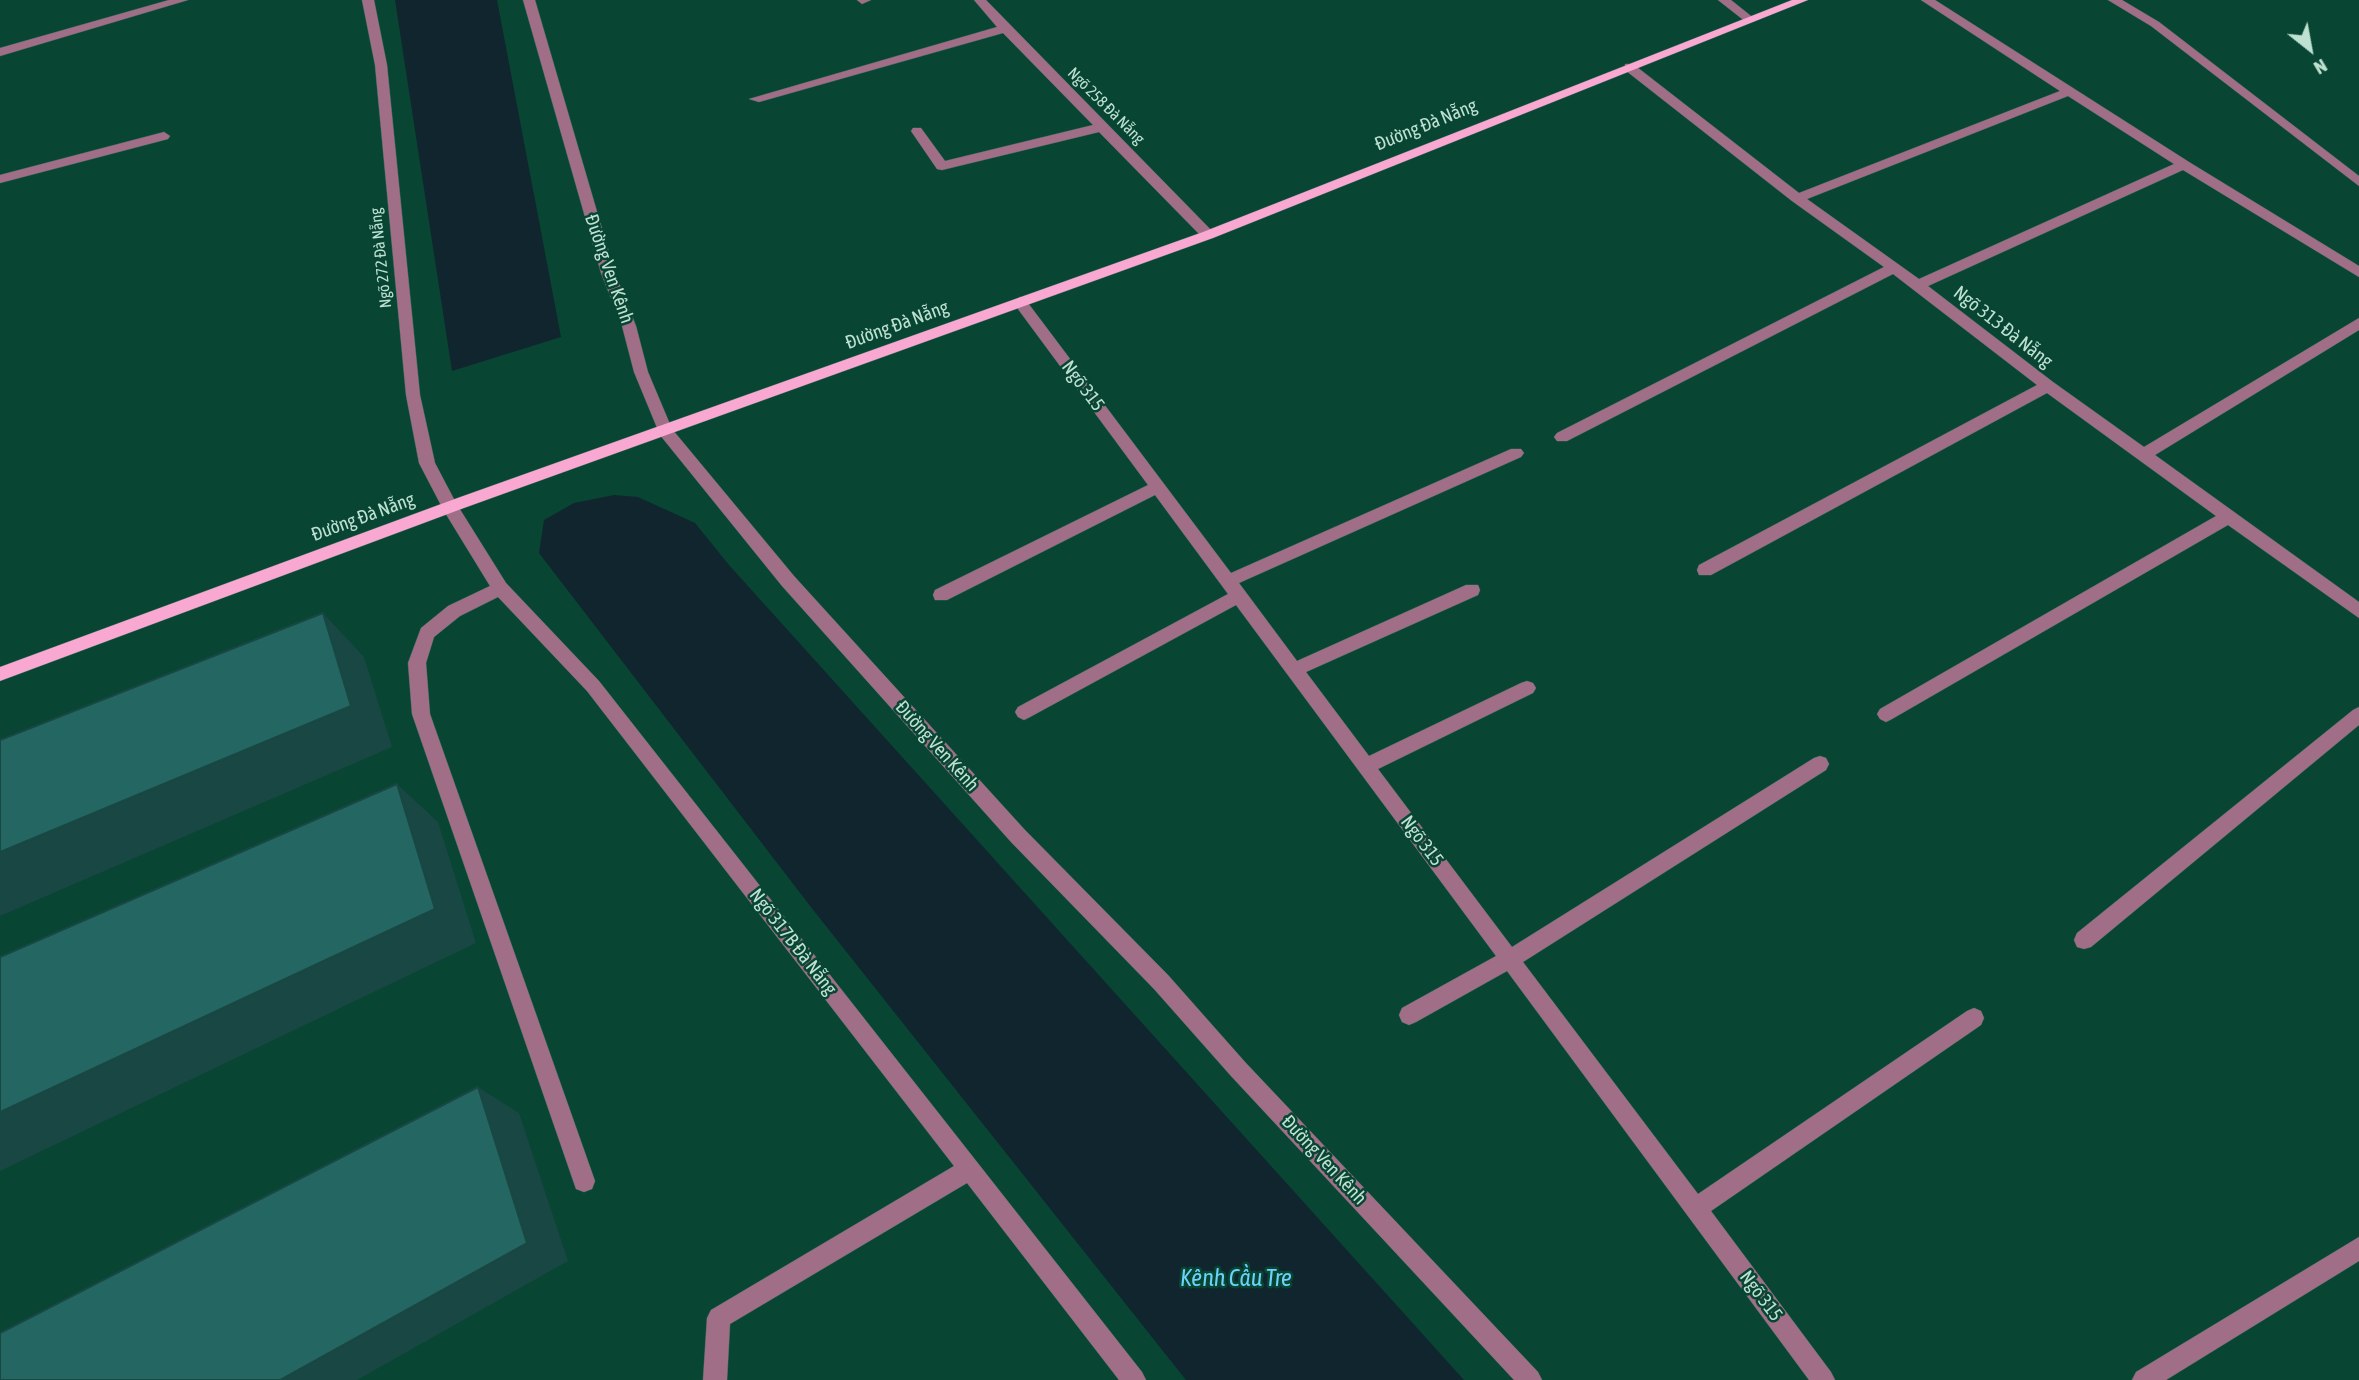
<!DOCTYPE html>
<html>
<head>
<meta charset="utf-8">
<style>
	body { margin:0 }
	#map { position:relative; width:2359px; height:1380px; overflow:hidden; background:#084533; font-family:"Asap Condensed",sans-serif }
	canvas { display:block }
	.north { position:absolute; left:2275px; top:14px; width:70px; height:70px; -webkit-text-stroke:5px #084533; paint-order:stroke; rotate:149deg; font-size:19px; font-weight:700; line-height:28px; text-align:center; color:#bee1d2 }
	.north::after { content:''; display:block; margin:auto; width:24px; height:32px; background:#bee1d2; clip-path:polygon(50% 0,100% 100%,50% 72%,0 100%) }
</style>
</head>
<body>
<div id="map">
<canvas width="2359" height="1380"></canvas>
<div class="north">N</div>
</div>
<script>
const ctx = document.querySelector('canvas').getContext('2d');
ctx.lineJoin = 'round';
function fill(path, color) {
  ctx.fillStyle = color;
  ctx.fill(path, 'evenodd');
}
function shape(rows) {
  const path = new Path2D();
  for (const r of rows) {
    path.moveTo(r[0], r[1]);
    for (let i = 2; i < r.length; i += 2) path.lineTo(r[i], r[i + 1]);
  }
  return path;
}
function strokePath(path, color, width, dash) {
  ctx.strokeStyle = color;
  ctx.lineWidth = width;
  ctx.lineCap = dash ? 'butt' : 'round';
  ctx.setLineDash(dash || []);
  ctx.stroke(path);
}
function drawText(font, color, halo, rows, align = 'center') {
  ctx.font = font + ' "Asap Condensed",sans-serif';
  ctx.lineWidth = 5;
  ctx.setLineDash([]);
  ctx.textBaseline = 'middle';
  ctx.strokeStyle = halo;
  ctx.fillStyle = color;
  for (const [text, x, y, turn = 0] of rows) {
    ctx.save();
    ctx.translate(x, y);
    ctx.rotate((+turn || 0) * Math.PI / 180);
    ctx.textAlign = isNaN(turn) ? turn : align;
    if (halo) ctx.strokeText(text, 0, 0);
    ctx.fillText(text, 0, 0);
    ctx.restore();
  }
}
fill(shape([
	[395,0,497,0,561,337,452,371],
	[614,495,638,497,695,523,729,565,1464,1380,1186,1380,814,911,539,553,544,520,574,503]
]), '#11252e');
const minor = shape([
	[169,0,188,0,0,56,0,48,169,0],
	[362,0,374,0,387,65,420,395,435,463,456,503,506,583,599,681,1142,1372,1146,1380,1119,1380,967,1183,730,1324,727,1380,703,1380,707,1318,711,1310,954,1166,587,691,498,597,460,616,434,637,426,663,430,714,595,1181,592,1189,584,1192,576,1189,412,714,408,663,421,628,448,606,490,586,444,511,419,463,406,395,375,65,362,0],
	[523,0,535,0,615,273,636,326,648,372,672,429,794,576,1025,830,1168,975,1245,1062,1538,1372,1542,1380,1514,1380,1231,1076,1154,989,1011,842,782,586,660,435,634,372,622,326,601,273,523,0],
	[857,0,871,0,862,4,857,0],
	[974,0,986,0,1213,232,1213,238,1203,238,1099,132,942,170,937,169,911,131,913,128,921,128,945,161,1093,125,1003,33,759,102,749,99,997,27,974,0],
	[1718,0,1731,0,1756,20,1746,22,1718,0],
	[1921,0,1935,0,2189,162,2359,266,2359,277,2183,170,1928,286,2053,382,2144,447,2359,318,2359,330,2155,455,2359,602,2359,618,2228,525,1892,719,1886,722,1880,719,1877,714,1880,709,2216,516,2047,393,1711,575,1699,575,1697,570,1699,565,2037,385,1893,274,1567,441,1557,441,1554,437,1557,433,1884,267,1792,201,1625,70,1625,64,1633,64,1799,193,2060,91,1921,0],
	[2068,96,2174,164,1919,279,1807,199,2068,96],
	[2108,0,2122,0,2159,22,2359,176,2359,186,2151,26,2108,0],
	[164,132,170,136,168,139,0,183,0,175,164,132],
	[1020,297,1025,299,1231,573,1511,449,1521,449,1524,453,1521,457,1239,583,1297,661,1466,585,1478,585,1480,590,1478,595,1306,672,1369,756,1521,683,1527,681,1533,683,1536,688,1533,693,1378,769,1512,947,1814,758,1820,756,1826,758,1829,764,1826,770,1523,962,1698,1194,1967,1011,1974,1008,1981,1011,1984,1018,1981,1025,1711,1211,1831,1372,1835,1380,1809,1380,1507,971,1416,1022,1409,1025,1402,1022,1399,1015,1402,1008,1496,956,1236,605,1030,717,1024,720,1018,717,1015,712,1018,707,1228,594,1155,495,947,600,935,600,933,595,935,590,1148,485,1015,305,1013,302,1020,297],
	[2359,707,2359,725,2091,947,2084,949,2077,947,2074,940,2077,933,2353,710,2359,707],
	[2359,1237,2359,1261,2166,1380,2132,1380,2136,1372,2359,1237]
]);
const major = shape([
	[1792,0,1808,0,1213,238,464,508,0,681,0,667,452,500,1203,232,1792,0]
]);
strokePath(minor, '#2c6453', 1);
strokePath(major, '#2c6453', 1);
fill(minor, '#a06f87');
fill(major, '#f9a8d1');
fill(shape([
	[323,613,364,657,392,747,0,916,0,852],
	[397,784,438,822,476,943,0,1171,0,1112],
	[478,1087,519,1113,568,1261,357,1380,280,1380]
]), '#194744');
const building = shape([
	[323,613,351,706,0,852,0,740,323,613],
	[397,784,435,909,0,1112,0,957,397,784],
	[478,1087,527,1243,280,1380,0,1380,0,1333,478,1087]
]);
fill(building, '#246661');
strokePath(building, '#194744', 2);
drawText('16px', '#bee1d2', '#084533', [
	["Ngõ 258 Đà Nẵng",1106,106,45],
	["Ngõ 272 Đà Nẵng",381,258,-96]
]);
drawText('19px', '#bee1d2', '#084533', [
	["Đường Đà Nẵng",1426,125,-22],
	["Đường Ven Kênh",609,269,71],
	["Đường Đà Nẵng",897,325,-20],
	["Ngõ 313 Đà Nẵng",2003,327,38],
	["Ngõ 315",1083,386,53],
	["Đường Đà Nẵng",363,517,-20],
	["Đường Ven Kênh",937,746,48],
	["Ngõ 315",1422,841,53],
	["Ngõ 317B Đà Nẵng",793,942,52],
	["Đường Ven Kênh",1324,1160,47],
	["Ngõ 315",1761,1296,53]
]);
drawText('italic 24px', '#6cd2fc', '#084533', [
	["Kênh Cầu Tre",1236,1278]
]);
</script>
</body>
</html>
